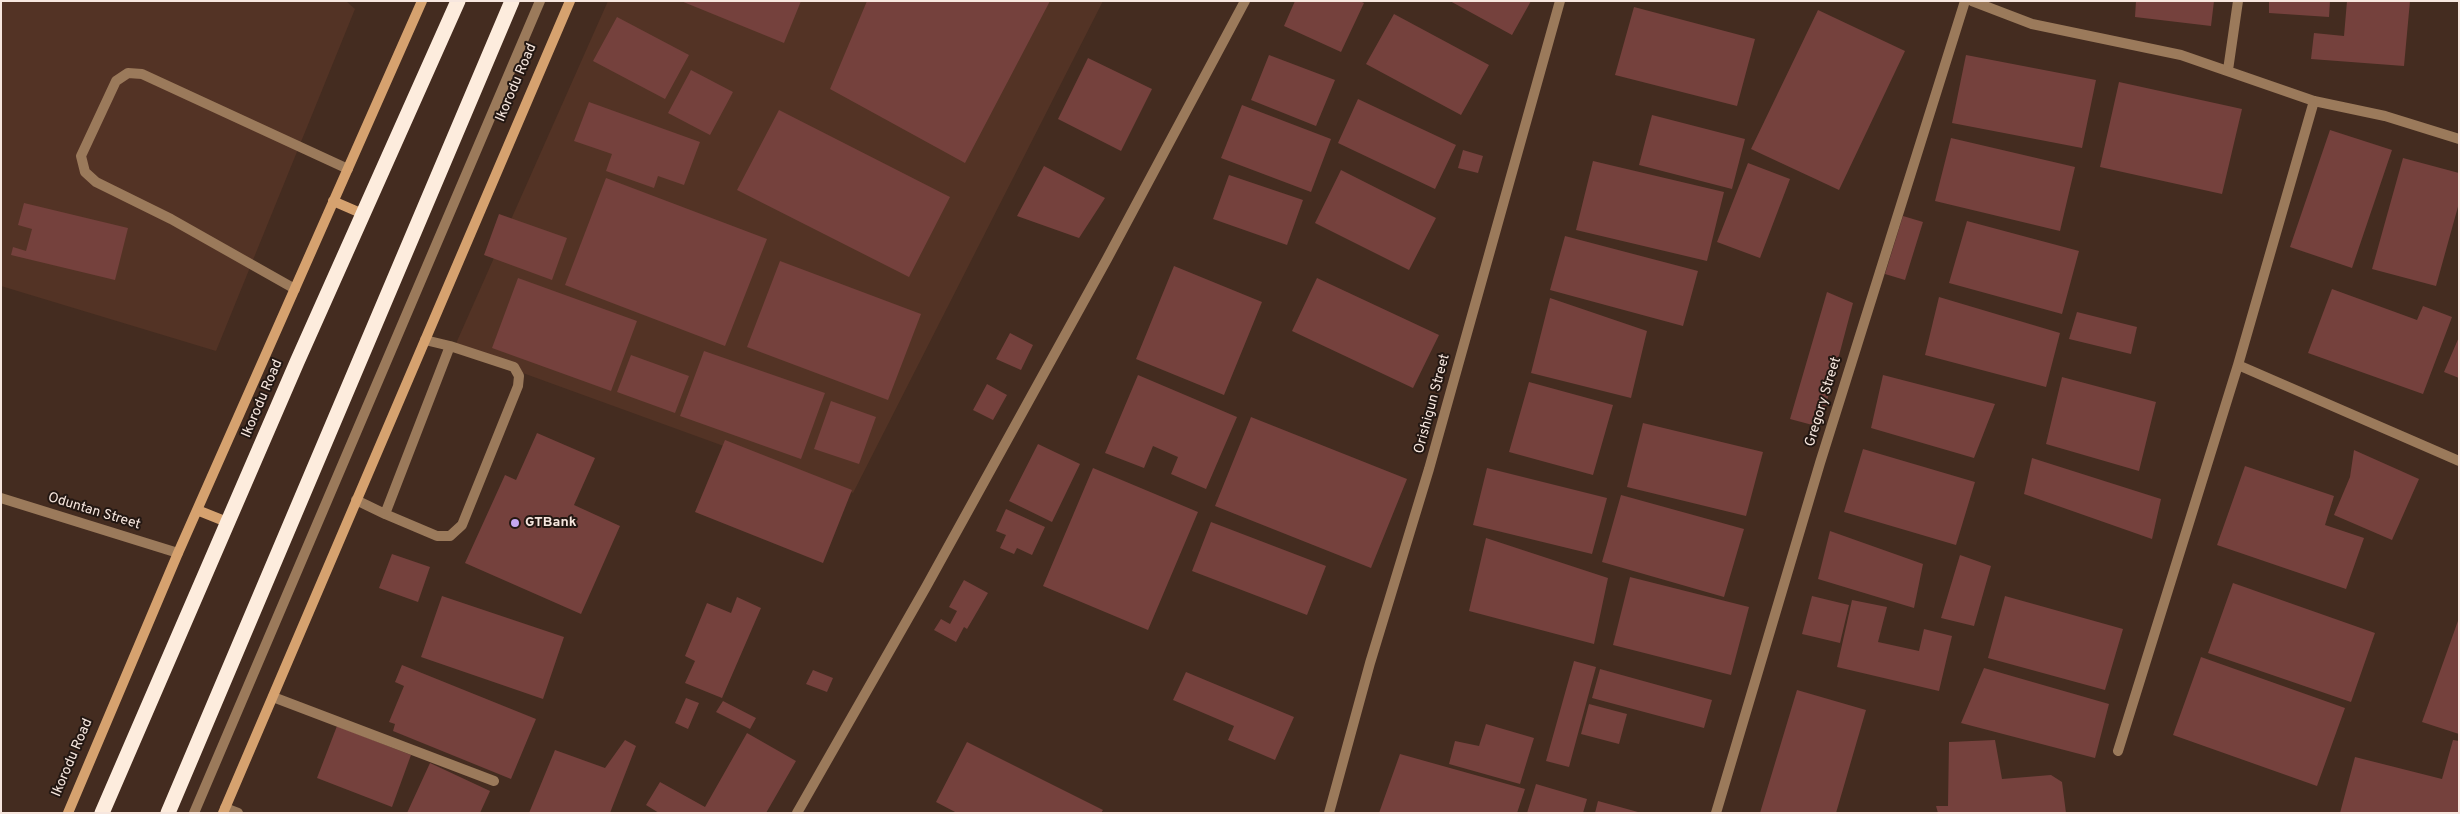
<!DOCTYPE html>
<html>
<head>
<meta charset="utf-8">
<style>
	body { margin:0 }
	#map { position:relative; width:2460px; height:814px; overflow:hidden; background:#442c20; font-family:Overpass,sans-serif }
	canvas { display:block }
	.frame { position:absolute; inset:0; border:2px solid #f7e7df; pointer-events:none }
</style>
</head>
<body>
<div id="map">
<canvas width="2460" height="814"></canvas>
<div class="frame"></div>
</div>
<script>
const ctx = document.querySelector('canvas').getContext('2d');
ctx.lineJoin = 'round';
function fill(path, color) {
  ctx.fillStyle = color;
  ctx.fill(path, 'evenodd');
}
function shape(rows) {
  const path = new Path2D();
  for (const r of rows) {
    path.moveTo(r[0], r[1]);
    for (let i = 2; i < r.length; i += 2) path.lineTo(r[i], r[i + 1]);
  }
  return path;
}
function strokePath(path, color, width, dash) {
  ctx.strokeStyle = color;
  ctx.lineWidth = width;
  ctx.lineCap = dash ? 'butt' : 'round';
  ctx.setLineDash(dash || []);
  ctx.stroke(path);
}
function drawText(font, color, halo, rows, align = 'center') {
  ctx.font = font + ' Overpass,sans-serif';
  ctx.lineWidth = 4;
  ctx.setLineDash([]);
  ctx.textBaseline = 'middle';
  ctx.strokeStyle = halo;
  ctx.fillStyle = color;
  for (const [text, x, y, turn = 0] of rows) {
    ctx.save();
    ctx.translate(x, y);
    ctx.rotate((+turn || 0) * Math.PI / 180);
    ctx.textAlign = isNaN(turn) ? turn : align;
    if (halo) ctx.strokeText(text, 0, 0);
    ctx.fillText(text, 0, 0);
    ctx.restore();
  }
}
fill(shape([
	[1,1,346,1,355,9,216,351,1,286],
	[608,1,1103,1,853,493,454,348]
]), '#533325');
fill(shape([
	[681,1,801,1,784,43],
	[867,1,1050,1,965,163,830,89],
	[1295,1,1360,1,1364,3,1341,52,1284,26],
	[1450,1,1531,1,1512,35],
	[2136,1,2214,1,2211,26,2135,17],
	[2269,1,2330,1,2329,17,2269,13],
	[2347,1,2410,1,2404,66,2311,59,2314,33,2344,36],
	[1634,7,1755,39,1737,106,1615,75],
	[1818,10,1905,51,1839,190,1751,149],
	[1394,14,1489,65,1461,115,1366,64],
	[617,17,689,55,665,99,593,61],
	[1269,55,1335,80,1316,126,1251,100],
	[1966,55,2096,80,2082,148,1952,123],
	[1088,58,1152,89,1121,151,1058,119],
	[691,70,733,92,710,135,668,113],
	[2119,82,2242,109,2222,194,2100,167],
	[1358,99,1456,145,1435,189,1338,143],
	[589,102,700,142,684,185,658,176,654,188,606,171,612,154,574,141],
	[1242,105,1331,139,1311,192,1221,158],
	[779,110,950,197,909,277,737,190],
	[1652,115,1745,139,1732,189,1639,165],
	[2330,130,2392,150,2352,268,2290,247],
	[1951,138,2075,167,2060,231,1935,201],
	[1463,150,1483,156,1478,173,1458,168],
	[2403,158,2459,173,2459,203,2436,286,2372,269],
	[1593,161,1724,192,1707,261,1576,230],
	[1748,163,1790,179,1760,258,1717,242],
	[1044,166,1105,198,1079,238,1017,216],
	[1341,170,1436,218,1409,270,1315,223],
	[1229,175,1303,200,1287,245,1213,219],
	[606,178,767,239,725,346,565,285],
	[24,203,128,228,115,280,11,255,13,247,26,251,32,229,18,225],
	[499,214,567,238,552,280,484,255],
	[1903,216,1923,222,1905,280,1885,274],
	[1967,221,2079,251,2062,314,1949,283],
	[1565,236,1698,271,1683,326,1550,290],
	[780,261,921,314,888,400,747,347],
	[1174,266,1262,302,1224,395,1136,359],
	[518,278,637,321,611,391,492,348],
	[1317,278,1439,335,1413,388,1292,331],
	[2332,289,2417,320,2423,306,2452,317,2423,394,2308,353],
	[1827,292,1853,303,1820,427,1790,419],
	[1939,297,2060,333,2046,387,1925,355],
	[1550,298,1647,331,1631,398,1531,373],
	[2077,312,2137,327,2131,354,2069,339],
	[1010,333,1033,345,1021,370,996,359],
	[2459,337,2459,378,2444,372],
	[704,351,825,393,801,459,680,416],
	[631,355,689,376,675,413,617,392],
	[1138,375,1237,417,1206,489,1171,474,1178,457,1153,446,1144,468,1105,453],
	[1883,375,1995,404,1974,458,1871,428],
	[2062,377,2156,402,2139,471,2046,444],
	[1529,382,1613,405,1593,475,1509,452],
	[987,384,1007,395,993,420,973,410],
	[831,401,876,417,859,464,814,449],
	[1251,417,1407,479,1371,568,1215,506],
	[1643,423,1763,452,1746,516,1627,487],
	[537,433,595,458,574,505,620,526,581,614,465,563,505,475,516,480],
	[725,440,852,490,823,563,695,512],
	[1038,444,1080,464,1052,522,1009,501],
	[1863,449,1975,482,1956,545,1844,512],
	[2354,450,2419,479,2392,540,2334,515,2350,477],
	[2032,458,2161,499,2152,539,2024,494],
	[2245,466,2334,496,2325,525,2364,538,2346,589,2217,545],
	[1093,468,1198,512,1148,630,1043,586],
	[1487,468,1607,498,1592,554,1473,525],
	[1621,495,1744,529,1724,597,1602,562],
	[1006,509,1045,527,1032,555,1017,548,1014,554,1000,548,1006,535,996,531],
	[1211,522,1326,566,1307,615,1192,571],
	[1830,531,1923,564,1914,608,1818,579],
	[1486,538,1608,578,1594,644,1469,611],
	[392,554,430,567,418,602,379,588],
	[1960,555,1991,566,1974,626,1941,618],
	[1630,577,1749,607,1731,675,1613,645],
	[964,580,988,593,967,629,964,627,956,642,934,630,941,619,950,624,957,611,949,607],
	[2233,583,2375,633,2351,702,2208,653],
	[442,596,564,637,543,699,421,657],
	[1812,596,1849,605,1840,643,1802,634],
	[2005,596,2123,629,2105,690,1988,658],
	[737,597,761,608,722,698,685,683,695,661,685,656,707,603,731,613],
	[1852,600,1887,607,1878,642,1919,651,1924,629,1952,636,1939,691,1837,667],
	[2459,618,2459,734,2422,722],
	[2201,657,2345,708,2317,786,2173,735],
	[1574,661,1596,667,1569,767,1546,761],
	[402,665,536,719,511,779,393,731,395,724,389,722,404,686,395,682],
	[1984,668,2109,704,2095,758,1961,723],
	[1600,669,1712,700,1704,728,1592,698],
	[813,670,833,678,827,692,806,684],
	[1186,672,1294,717,1275,760,1228,740,1234,726,1173,700],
	[1797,690,1866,710,1836,813,1760,813],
	[686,698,699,703,688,729,675,723],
	[723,701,756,718,750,729,716,712],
	[1589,704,1627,714,1619,744,1581,734],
	[1486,724,1534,738,1520,784,1449,764,1455,741,1479,746],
	[337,726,411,755,392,807,317,778],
	[747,733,796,761,766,813,659,813,646,805,660,782,705,807],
	[625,740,636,746,610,813,529,813,555,750,605,768],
	[1995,740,2002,779,2051,775,2062,782,2066,813,1938,813,1936,806,1948,806,1949,742],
	[2453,740,2459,741,2459,813,2340,813,2355,757,2442,779],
	[967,742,1103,810,1101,813,957,813,936,802],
	[1400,754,1525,789,1517,813,1379,813],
	[430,763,490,791,480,813,407,813],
	[1536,784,1587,799,1583,813,1527,813],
	[1598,801,1638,812,1638,813,1595,813]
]), '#75413d');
strokePath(shape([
	[295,289,171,219,96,182,85,172,81,156,116,81,128,73,142,74,348,169],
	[425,340,450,346],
	[356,500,385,514,437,536,450,536,462,525,518,386,519,376,514,367,450,346,385,514],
	[273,697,494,781],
	[194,813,540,1]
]), '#9b7a5b', 10);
strokePath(shape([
	[1972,1,2032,24,2181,55,2314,101,2385,116,2459,139],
	[2228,70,2238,1],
	[2238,365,2459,461],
	[1,498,178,553],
	[2118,751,2238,365,2314,101],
	[225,808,238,813],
	[797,813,926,587,1107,259,1245,1],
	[1329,813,1370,663,1429,469,1560,1],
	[1716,813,1820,463,1965,1]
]), '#9b7a5b', 10);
strokePath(shape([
	[333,201,363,214],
	[197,510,227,522],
	[68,813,178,553,422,1],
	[223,813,570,1]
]), '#d6a26f', 10);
strokePath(shape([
	[102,813,297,362,458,1],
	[168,813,512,1]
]), '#fdecdd', 15);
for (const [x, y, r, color] of [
	[515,523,5,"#c5a7f1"]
]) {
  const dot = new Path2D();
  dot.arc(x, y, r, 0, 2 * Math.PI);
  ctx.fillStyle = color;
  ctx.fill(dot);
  strokePath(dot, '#231712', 2);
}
drawText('14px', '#f7e7df', '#231712', [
	["Ikorodu Road",517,83,-67],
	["Ikorodu Road",263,399,-67],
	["Gregory Street",1824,402,-73],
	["Orishigun Street",1433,404,-75],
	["Oduntan Street",94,512,17],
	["Ikorodu Road",73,758,-67]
]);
drawText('bold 14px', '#f7e7df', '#231712', [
	["GTBank",525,523]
], 'left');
</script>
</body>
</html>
